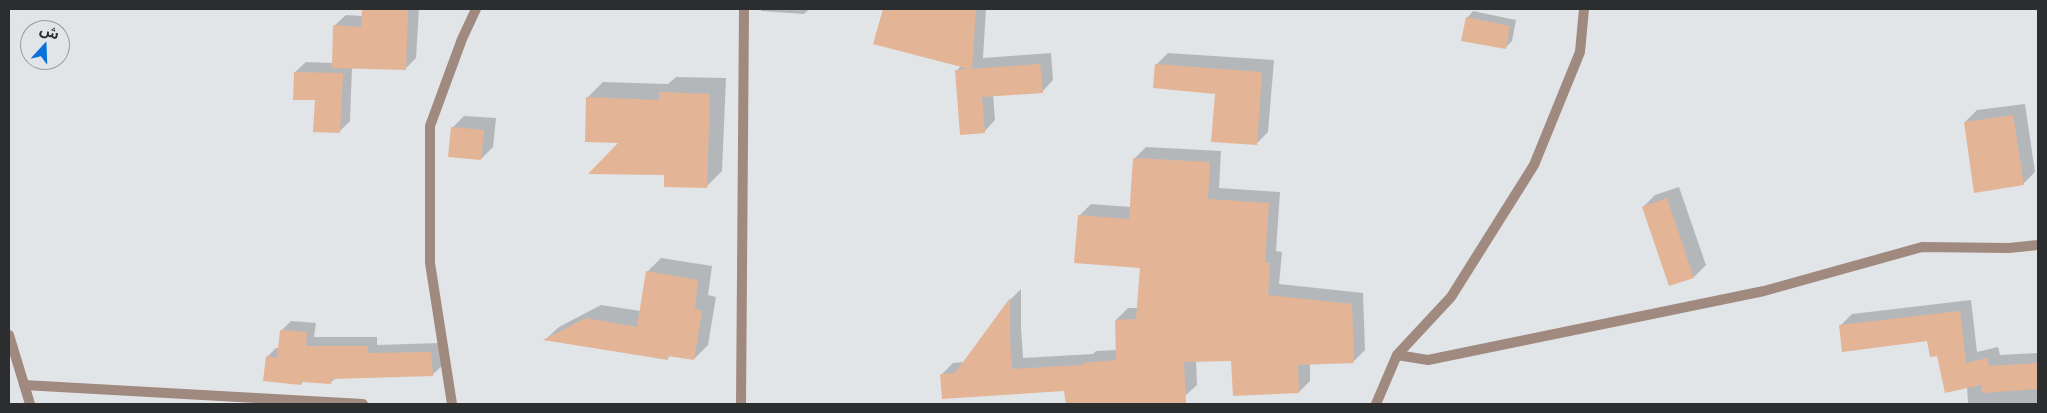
<!DOCTYPE html>
<html>
<head>
<meta charset="utf-8">
<style>
	body { margin:0 }
	#map { position:relative; width:2047px; height:413px; overflow:hidden; background:#e2e5e8; font-family:"Playfair Display","Noto Sans Arabic",serif }
	canvas { display:block }
	.frame { position:absolute; inset:0; border:10px solid #2b2d2e; pointer-events:none }
	.north { position:absolute; left:20px; top:20px; width:50px; height:50px; box-sizing:border-box; background:#e2e5e8; border:1px solid #999b9e; border-radius:50%; rotate:20deg; font-size:14px; font-weight:700; line-height:20px; text-align:center; color:#2b2d2e }
	.north::after { content:''; display:block; margin:auto; width:18px; height:22px; background:#0971d9; clip-path:polygon(50% 0,100% 100%,50% 72%,0 100%) }
</style>
</head>
<body>
<div id="map">
<canvas width="2047" height="413"></canvas>
<div class="frame"></div>
<div class="north">ش</div>
</div>
<script>
const ctx = document.querySelector('canvas').getContext('2d');
ctx.lineJoin = 'round';
function fill(path, color) {
  ctx.fillStyle = color;
  ctx.fill(path, 'evenodd');
}
function shape(rows) {
  const path = new Path2D();
  for (const r of rows) {
    path.moveTo(r[0], r[1]);
    for (let i = 2; i < r.length; i += 2) path.lineTo(r[i], r[i + 1]);
  }
  return path;
}
function strokePath(path, color, width, dash) {
  ctx.strokeStyle = color;
  ctx.lineWidth = width;
  ctx.lineCap = dash ? 'butt' : 'round';
  ctx.setLineDash(dash || []);
  ctx.stroke(path);
}
fill(shape([
	[363,9,419,9,416,58,405,69,352,67,350,121,339,132,295,72,306,62,334,63,334,26,346,15,363,16],
	[761,9,809,9,804,14,761,11],
	[884,9,986,9,983,58,1051,53,1053,80,1042,92,993,95,995,120,984,132,956,71,961,66,875,43],
	[1473,11,1516,20,1512,41,1505,48,1467,18],
	[1168,53,1274,60,1268,132,1256,144,1216,92,1156,65],
	[676,77,726,78,722,171,706,187,665,173,621,142,587,98,603,82,668,84],
	[2025,104,2035,172,2023,184,1965,122,1977,110],
	[464,116,496,118,493,147,481,159,452,128],
	[1146,147,1221,151,1219,188,1280,192,1276,251,1282,252,1279,284,1363,293,1365,350,1354,361,1310,363,1310,381,1299,392,1233,360,1196,360,1197,385,1185,396,1134,398,1134,404,1067,404,1065,389,941,375,953,363,965,362,1011,299,1021,289,1021,328,1023,358,1093,354,1096,351,1117,350,1116,320,1128,308,1138,308,1141,266,1079,216,1091,204,1131,207,1134,159],
	[1679,187,1706,265,1694,277,1670,285,1643,207,1655,195],
	[661,258,712,266,708,295,716,297,708,345,694,359,671,355,667,359,546,339,559,327,601,305,641,311,647,272],
	[1971,300,1977,352,1998,347,2000,355,2038,353,2038,404,1968,404,1967,387,1938,355,1928,340,1840,326,1852,314],
	[291,321,316,323,314,337,377,337,377,345,440,343,442,366,432,375,336,378,331,382,304,381,301,384,267,357,276,348,279,348,282,330]
]), '#0003');
fill(shape([
	[362,9,408,9,406,70,332,68,333,25,361,27],
	[883,9,976,9,972,69,1040,64,1043,93,982,97,985,133,960,135,955,70,969,69,873,44],
	[1466,17,1510,26,1506,49,1461,41],
	[1155,64,1262,72,1257,145,1211,142,1215,94,1153,88],
	[294,72,343,73,340,133,313,132,315,100,293,100],
	[659,92,710,94,707,188,664,187,664,175,588,174,618,143,585,142,586,97,659,100],
	[2013,115,2024,185,1974,193,1964,122],
	[451,127,484,130,481,160,448,157],
	[1133,158,1210,162,1208,199,1269,203,1265,263,1270,263,1268,295,1352,304,1354,363,1298,365,1299,393,1233,396,1231,361,1184,362,1186,404,1066,404,1064,391,942,399,940,374,955,373,1010,298,1010,340,1012,369,1083,365,1083,363,1116,360,1115,320,1136,319,1140,268,1074,263,1078,215,1129,219],
	[1667,198,1694,278,1669,286,1642,207],
	[646,271,698,280,695,309,702,311,694,360,668,356,668,360,543,340,586,318,637,327],
	[1960,311,1966,363,1987,358,1989,366,2038,363,2038,389,1982,393,1981,385,1945,393,1937,356,1930,357,1927,341,1842,352,1839,325],
	[280,330,307,332,306,346,368,346,368,353,431,352,433,376,332,379,331,384,302,382,301,385,263,381,266,356,277,358]
]), '#e4b496');
strokePath(shape([
	[9,335,30,404],
	[1397,355,1428,360,1764,291,1922,247,2009,248,2038,245],
	[24,385,363,404],
	[452,404,430,263,430,126,462,39,476,9],
	[741,404,744,9],
	[1376,404,1397,355,1451,297,1534,165,1580,52,1584,9]
]), '#a08a80', 10);
</script>
</body>
</html>
